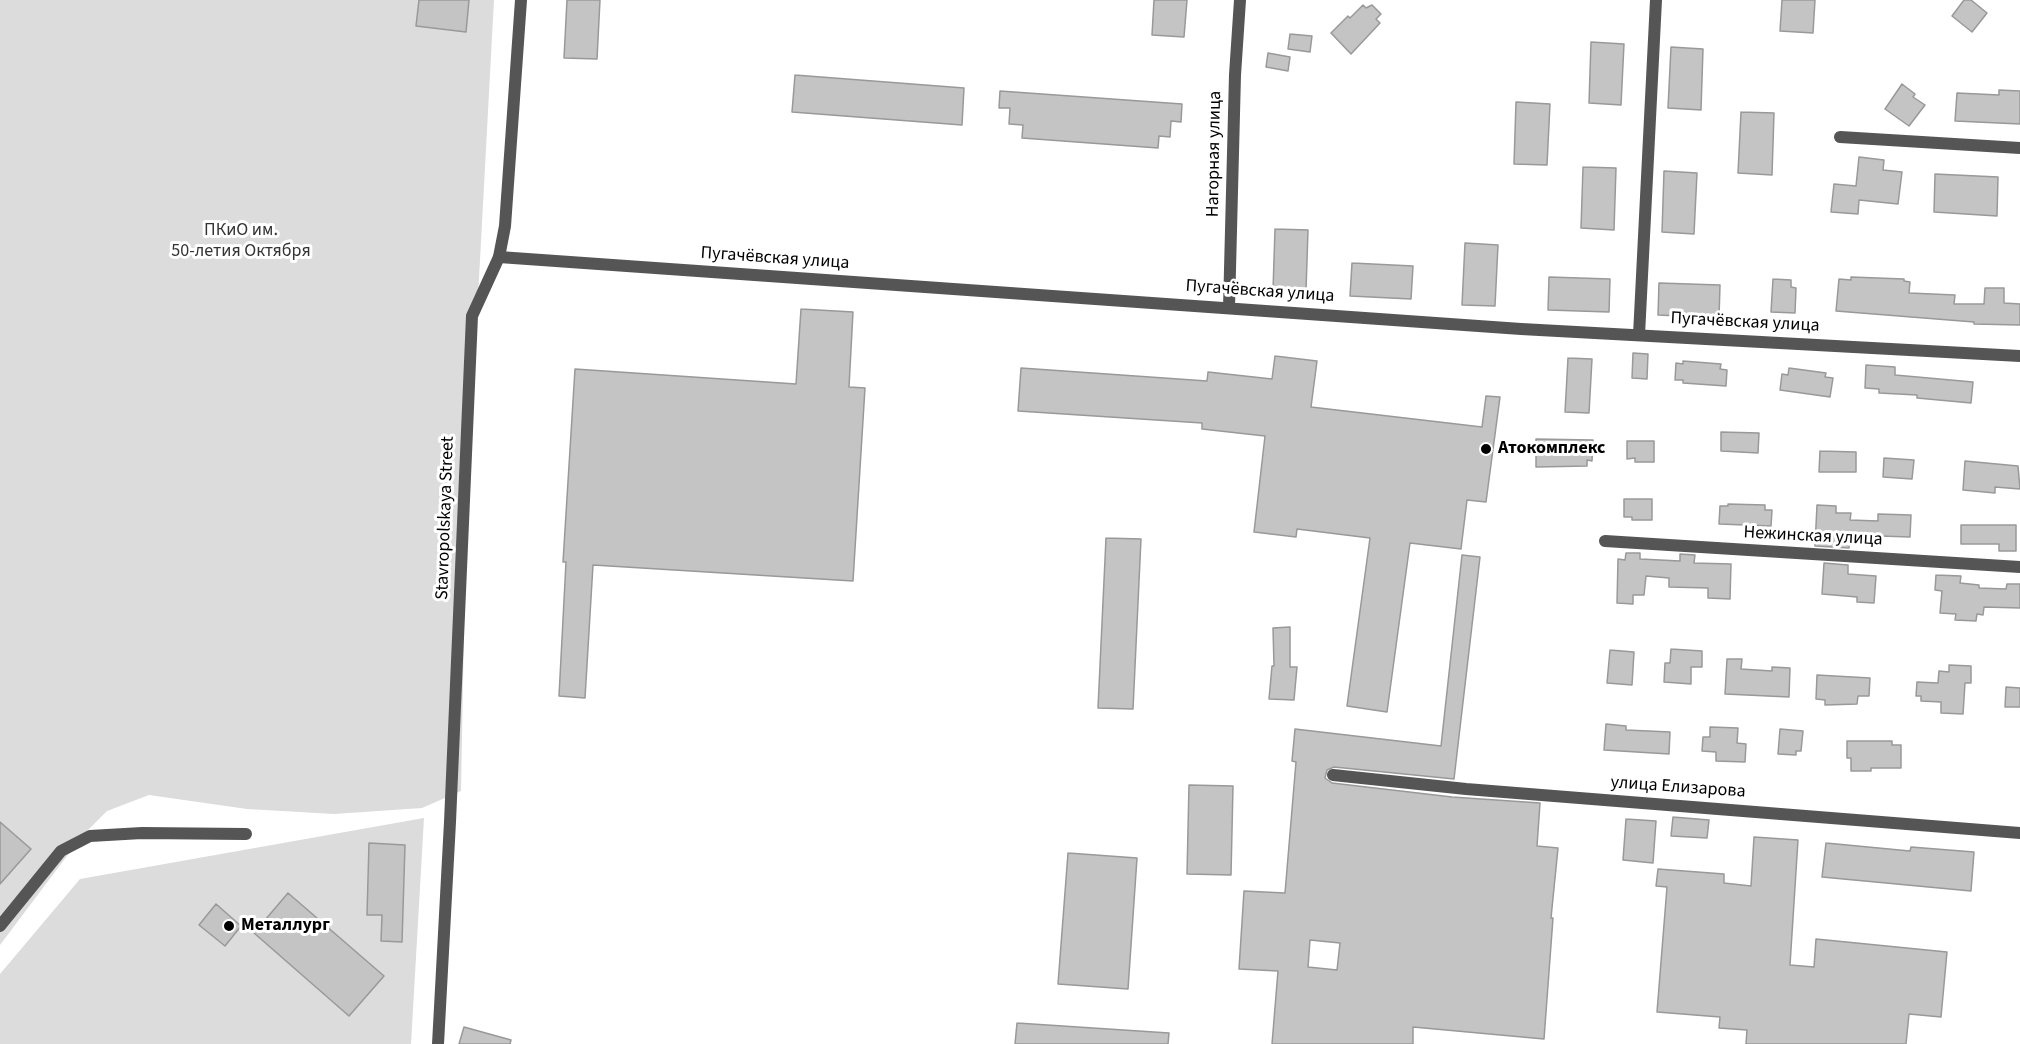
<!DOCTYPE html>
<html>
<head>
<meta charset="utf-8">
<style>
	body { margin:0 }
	canvas { display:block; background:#fff }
</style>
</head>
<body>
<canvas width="2020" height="1044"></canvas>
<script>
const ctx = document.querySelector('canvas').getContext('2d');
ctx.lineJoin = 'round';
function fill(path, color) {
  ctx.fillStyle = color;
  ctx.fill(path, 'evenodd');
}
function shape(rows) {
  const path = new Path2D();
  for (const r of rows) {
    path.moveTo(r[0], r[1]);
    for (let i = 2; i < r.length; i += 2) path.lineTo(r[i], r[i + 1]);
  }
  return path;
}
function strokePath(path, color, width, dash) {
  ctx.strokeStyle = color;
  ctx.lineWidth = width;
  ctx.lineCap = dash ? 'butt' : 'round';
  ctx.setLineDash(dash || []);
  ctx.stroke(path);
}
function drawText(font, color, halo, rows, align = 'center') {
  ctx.font = font + ' "Source Sans 3",sans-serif';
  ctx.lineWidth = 6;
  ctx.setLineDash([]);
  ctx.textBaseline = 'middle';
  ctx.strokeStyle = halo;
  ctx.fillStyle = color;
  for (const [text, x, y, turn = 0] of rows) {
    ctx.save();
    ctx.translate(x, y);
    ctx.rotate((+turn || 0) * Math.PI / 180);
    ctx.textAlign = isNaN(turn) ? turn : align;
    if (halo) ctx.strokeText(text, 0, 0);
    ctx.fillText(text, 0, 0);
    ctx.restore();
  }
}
fill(shape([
	[0,0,494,0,466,520,461,791,422,808,334,814,247,809,149,795,107,811,82,836,0,945],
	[424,818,411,1044,0,1044,0,974,80,879]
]), '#dcdcdc');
const building = shape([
	[419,0,469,0,466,32,416,26,419,0],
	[567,0,600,0,597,59,564,58,567,0],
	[1154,0,1187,0,1184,37,1152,35,1154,0],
	[1782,0,1815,0,1813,33,1780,31,1782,0],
	[1964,0,1971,0,1987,13,1972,32,1952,16,1964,0],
	[1363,5,1366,8,1372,5,1381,14,1376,19,1380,23,1351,54,1331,33,1348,16,1350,18,1363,5],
	[1290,34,1312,36,1310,52,1288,49,1290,34],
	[1591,42,1624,44,1621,105,1589,103,1591,42],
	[1671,47,1703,49,1701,110,1668,108,1671,47],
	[1268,53,1290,57,1288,71,1266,67,1268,53],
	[795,75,964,88,962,125,792,112,795,75],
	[1902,84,1915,94,1913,97,1925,105,1909,126,1885,109,1902,84],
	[1999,90,2020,91,2020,124,1955,121,1957,93,1999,95,1999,90],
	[1000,91,1182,104,1181,122,1171,121,1170,137,1159,136,1158,148,1022,138,1023,125,1009,124,1010,108,999,108,1000,91],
	[1516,102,1550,104,1547,165,1514,164,1516,102],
	[1741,112,1774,113,1772,175,1738,173,1741,112],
	[1859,157,1884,160,1883,170,1902,172,1898,204,1859,200,1858,214,1831,212,1834,184,1856,186,1859,157],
	[1583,167,1616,168,1614,230,1581,228,1583,167],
	[1664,171,1697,173,1694,234,1662,232,1664,171],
	[1935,174,1998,177,1997,216,1934,212,1935,174],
	[1275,229,1308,230,1306,291,1273,290,1275,229],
	[1465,243,1498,245,1495,306,1462,305,1465,243],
	[1352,263,1413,266,1411,299,1350,296,1352,263],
	[1549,277,1610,279,1609,312,1548,310,1549,277],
	[1851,277,1904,279,1904,281,1910,282,1909,293,1955,295,1954,304,1984,304,1985,288,2004,288,2004,303,2020,304,2020,325,1974,324,1974,322,1836,311,1839,279,1851,280,1851,277],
	[1773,279,1791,280,1791,287,1796,288,1795,313,1771,312,1773,279],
	[1659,283,1720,285,1719,318,1658,315,1659,283],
	[801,309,853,312,849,387,865,388,853,581,593,565,585,698,559,696,566,562,563,562,575,369,796,384,801,309],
	[1633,353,1648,354,1647,379,1632,378,1633,353],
	[1275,356,1317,361,1311,407,1482,427,1486,396,1500,397,1486,502,1467,500,1461,549,1410,543,1387,712,1347,706,1370,538,1297,529,1296,537,1254,532,1265,436,1202,429,1202,423,1018,411,1021,368,1207,381,1208,372,1272,379,1275,356],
	[1568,358,1592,359,1589,413,1565,412,1568,358],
	[1683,361,1721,364,1720,369,1727,370,1726,386,1683,383,1683,380,1675,380,1676,363,1683,364,1683,361],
	[1866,365,1895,367,1895,375,1973,382,1971,403,1917,398,1917,395,1879,393,1879,389,1865,388,1866,365],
	[1789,368,1826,373,1825,377,1833,378,1830,397,1780,390,1782,374,1788,375,1789,368],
	[1721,432,1759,433,1758,453,1721,451,1721,432],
	[1536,439,1593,440,1592,461,1587,460,1587,466,1536,467,1536,439],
	[1627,441,1654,441,1654,462,1635,462,1635,458,1627,459,1627,441],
	[1820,451,1856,452,1856,472,1819,472,1820,451],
	[1884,458,1914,460,1912,479,1883,477,1884,458],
	[1965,461,2018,466,2020,489,1995,487,1995,493,1963,490,1965,461],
	[1624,499,1652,499,1652,520,1632,520,1632,517,1624,517,1624,499],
	[1728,504,1765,505,1765,510,1772,510,1771,526,1719,524,1720,506,1728,506,1728,504],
	[1817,505,1836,506,1836,513,1851,513,1850,520,1878,521,1878,514,1911,515,1910,537,1850,535,1849,548,1815,546,1817,505],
	[1961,525,2016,525,2016,551,1999,551,1999,544,1961,544,1961,525],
	[1106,538,1141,539,1133,709,1098,708,1106,538],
	[1626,553,1640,553,1640,559,1680,561,1680,554,1695,555,1694,563,1731,564,1730,599,1708,598,1708,588,1669,587,1669,578,1646,576,1644,595,1633,595,1633,604,1617,603,1618,559,1625,560,1626,553],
	[1462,555,1480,557,1454,779,1334,767,1327,770,1325,778,1332,783,1452,797,1540,803,1537,846,1558,848,1551,918,1553,918,1544,1039,1413,1027,1413,1044,1272,1044,1278,971,1239,969,1244,891,1285,893,1296,762,1292,761,1295,729,1441,746,1462,555],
	[1310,940,1340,943,1337,970,1308,967,1310,940],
	[1824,563,1848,565,1848,574,1876,576,1874,603,1857,602,1857,597,1822,594,1824,563],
	[1936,575,1961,576,1960,583,1979,585,1979,588,2006,589,2007,584,2020,584,2020,608,1984,607,1983,615,1977,614,1976,621,1955,620,1956,614,1940,613,1942,591,1935,590,1936,575],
	[1290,627,1290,667,1297,667,1294,700,1269,699,1272,666,1274,666,1273,628,1290,627],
	[1671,649,1702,651,1702,667,1691,667,1691,684,1664,682,1665,663,1670,663,1671,649],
	[1610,650,1634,652,1632,685,1607,683,1610,650],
	[1727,659,1742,659,1741,669,1772,671,1772,667,1790,668,1789,697,1725,694,1727,659],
	[1949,665,1971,666,1971,683,1965,683,1963,714,1941,713,1941,702,1921,701,1921,696,1916,696,1917,682,1938,683,1939,671,1949,672,1949,665],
	[1817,675,1870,678,1869,696,1858,696,1857,704,1825,705,1825,700,1816,699,1817,675],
	[2006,687,2020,688,2020,707,2005,707,2006,687],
	[1606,724,1626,726,1626,730,1670,732,1669,754,1604,750,1606,724],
	[1710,727,1738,728,1737,743,1746,744,1745,762,1716,761,1716,752,1702,751,1703,737,1710,737,1710,727],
	[1780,729,1803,731,1801,751,1796,751,1796,755,1778,754,1780,729],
	[1847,741,1892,741,1892,745,1901,745,1901,768,1871,768,1871,771,1851,771,1851,758,1847,758,1847,741],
	[1189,785,1233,786,1231,875,1187,874,1189,785],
	[1673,817,1709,820,1707,838,1671,836,1673,817],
	[1626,819,1656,821,1653,863,1623,860,1626,819],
	[0,822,31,849,0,884,0,822],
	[1754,837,1798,840,1790,965,1814,967,1816,939,1947,952,1941,1017,1909,1014,1906,1044,1746,1044,1747,1030,1719,1028,1720,1017,1657,1012,1667,887,1656,886,1658,869,1724,874,1724,883,1751,886,1754,837],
	[369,843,405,845,402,942,381,941,382,915,367,915,369,843],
	[1826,843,1910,851,1911,847,1974,852,1971,891,1822,877,1826,843],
	[1068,853,1137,858,1128,989,1058,984,1068,853],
	[288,893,384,976,349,1016,254,933,288,893],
	[216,904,241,926,225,946,199,925,216,904],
	[1017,1023,1169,1033,1168,1044,1015,1044,1017,1023],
	[464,1027,511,1040,510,1044,459,1044,464,1027]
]);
fill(building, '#c4c4c4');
strokePath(building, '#999', 1.5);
strokePath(shape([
	[1840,137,2020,148],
	[499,257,1521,329,2020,356],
	[1229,308,1235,75,1240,0],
	[1639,335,1656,0],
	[1605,541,2020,567],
	[1333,775,1466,789,2020,833],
	[0,926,61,851,90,836,142,833,246,834]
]), '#555', 12);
strokePath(shape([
	[438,1044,450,822,472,316,499,257,505,226,521,0]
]), '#555', 12);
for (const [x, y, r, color] of [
	[1486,449,6,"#000"],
	[229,926,6,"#000"]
]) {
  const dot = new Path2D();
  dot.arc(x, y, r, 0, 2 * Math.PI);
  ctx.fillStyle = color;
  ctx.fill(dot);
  strokePath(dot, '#fff', 2);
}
drawText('18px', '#000', '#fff', [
	["Нагорная улица",1215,154,-89],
	["Пугачёвская улица",775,259,4],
	["Пугачёвская улица",1260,292,4],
	["Пугачёвская улица",1745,323,3],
	["Stavropolskaya Street",446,518,-88],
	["Нежинская улица",1813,537,3],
	["улица Елизарова",1678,788,4]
]);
drawText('18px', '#333', '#fff', [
	["ПКиО им.",241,231],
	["50-летия Октября",241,252]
]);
drawText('bold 18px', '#000', '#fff', [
	["Атокомплекс",1498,449],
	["Металлург",241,926]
], 'left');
</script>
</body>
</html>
